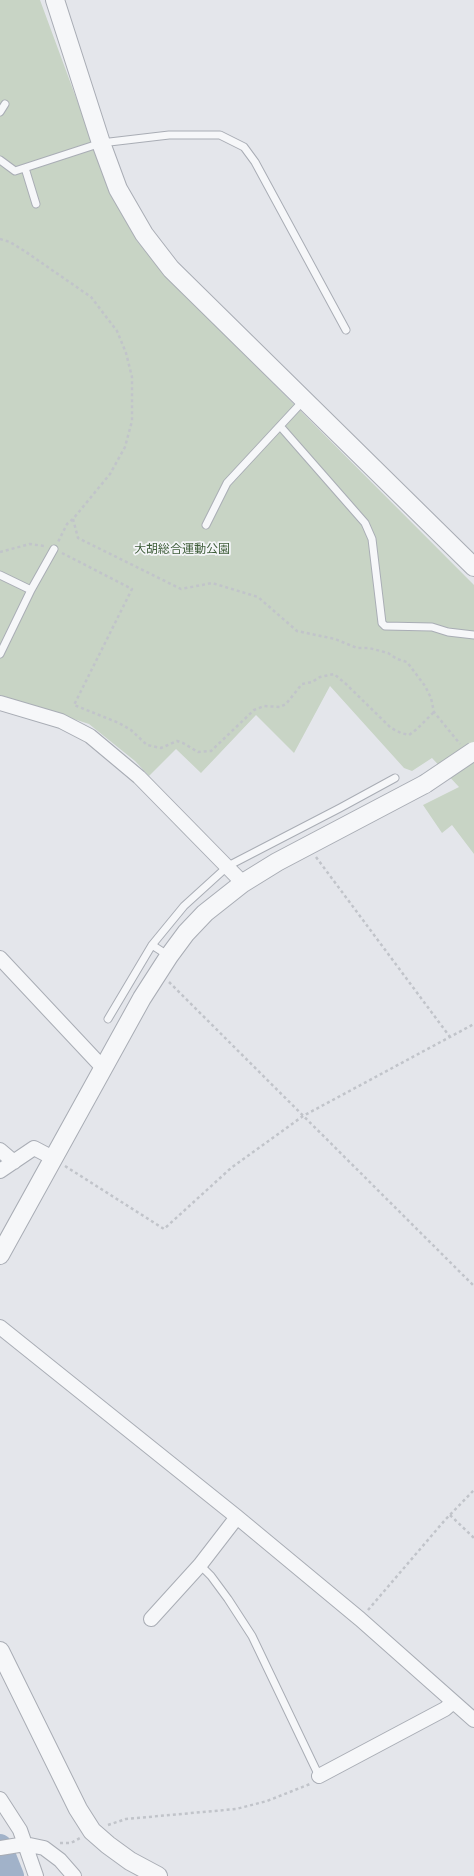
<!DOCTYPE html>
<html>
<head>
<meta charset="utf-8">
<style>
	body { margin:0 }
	canvas { display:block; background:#e4e6eb }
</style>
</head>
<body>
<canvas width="474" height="1876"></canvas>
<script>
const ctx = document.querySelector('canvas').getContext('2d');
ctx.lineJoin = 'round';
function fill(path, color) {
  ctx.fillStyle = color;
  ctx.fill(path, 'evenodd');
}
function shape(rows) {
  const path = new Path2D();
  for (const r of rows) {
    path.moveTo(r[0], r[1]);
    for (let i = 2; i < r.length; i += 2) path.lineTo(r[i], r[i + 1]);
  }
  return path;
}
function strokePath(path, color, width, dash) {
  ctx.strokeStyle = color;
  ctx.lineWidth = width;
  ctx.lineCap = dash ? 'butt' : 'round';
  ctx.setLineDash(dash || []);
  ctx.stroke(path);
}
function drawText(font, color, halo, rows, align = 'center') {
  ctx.font = font + ' Raleway,"Noto Sans JP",sans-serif';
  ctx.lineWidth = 3.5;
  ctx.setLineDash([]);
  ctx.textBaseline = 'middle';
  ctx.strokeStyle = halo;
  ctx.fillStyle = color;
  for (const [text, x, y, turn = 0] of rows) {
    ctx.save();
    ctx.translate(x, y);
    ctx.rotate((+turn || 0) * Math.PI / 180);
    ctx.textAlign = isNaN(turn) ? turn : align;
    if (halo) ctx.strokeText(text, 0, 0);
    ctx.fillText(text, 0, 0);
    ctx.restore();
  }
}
fill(shape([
	[0,0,40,0,110,190,137,241,172,282,474,585,474,854,452,825,442,833,423,805,459,787,432,758,412,771,404,768,330,686,294,753,256,715,201,773,176,749,149,776,135,761,89,724,0,695]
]), '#c8d4c5');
strokePath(shape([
	[0,1846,12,1876]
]), '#a1b2c9', 24);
const service = shape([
	[0,112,5,104],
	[0,160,15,171,101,143,169,135,220,135,244,147,255,162,346,330],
	[25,168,36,204],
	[280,426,365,523,372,539,382,623,385,626,432,627,448,632,474,635],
	[206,525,227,483,304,400],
	[0,575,31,590],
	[0,654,31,590,54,549],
	[152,945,169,956],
	[108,1019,152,945,184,906,228,866,340,808,395,778],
	[200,1565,211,1576,228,1599,252,1636,319,1776]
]);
const minor = shape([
	[0,703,61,721,90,736,139,777,243,883],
	[0,958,104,1069],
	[0,1150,14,1162],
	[0,1171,34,1148,53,1158],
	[0,1327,237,1517,360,1619,474,1720],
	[151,1619,200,1565,237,1517],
	[319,1776,445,1709,453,1702],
	[0,1799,20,1830,36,1876],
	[0,1848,25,1844,44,1848,60,1860,74,1876]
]);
const tertiary = shape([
	[55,0,101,143,118,189,144,234,171,269,474,567],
	[0,1255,142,998,169,956,186,933,205,913,243,883,277,862,425,784],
	[0,1651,78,1809,92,1831,108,1845,130,1861,158,1876]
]);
strokePath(service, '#a9adb5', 9);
strokePath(minor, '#a9adb5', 16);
strokePath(tertiary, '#a9adb5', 20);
strokePath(shape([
	[0,239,10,242,26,252,91,297,117,331,126,353,132,377,132,421,125,447,110,474,73,519,67,524,58,542],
	[73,519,78,538,181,589,212,583,258,597,297,631,335,639,357,648,369,648,388,653,397,659,407,662,425,686,431,698,434,712,460,744],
	[0,552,30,544,44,546],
	[62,553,132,589,74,705,119,723,131,730,147,745,161,748,177,741,183,743,198,752,211,751,254,710,264,706,280,707,286,704,302,684,312,682,320,677,334,674,346,684,391,728,401,733,409,735,417,729,434,712],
	[316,857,450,1037],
	[169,982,474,1286],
	[65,1166,164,1229,231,1168,303,1116,474,1024],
	[450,1515,474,1538],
	[368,1610,445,1520,474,1490],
	[108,1825,126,1819,236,1809,267,1801,310,1784],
	[60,1843,71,1843,80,1838]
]), '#c1c4ca', 2.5, [3, 3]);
strokePath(service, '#f6f7f9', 7);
strokePath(minor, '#f6f7f9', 14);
strokePath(tertiary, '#f6f7f9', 18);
const tertiaryBridge = shape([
	[425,784,474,751]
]);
strokePath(tertiaryBridge, '#a9adb5', 20, []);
strokePath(tertiaryBridge, '#f6f7f9', 18);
drawText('12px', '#3f5e3a', '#f4f5f8', [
	["大胡総合運動公園",182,549]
]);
</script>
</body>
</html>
